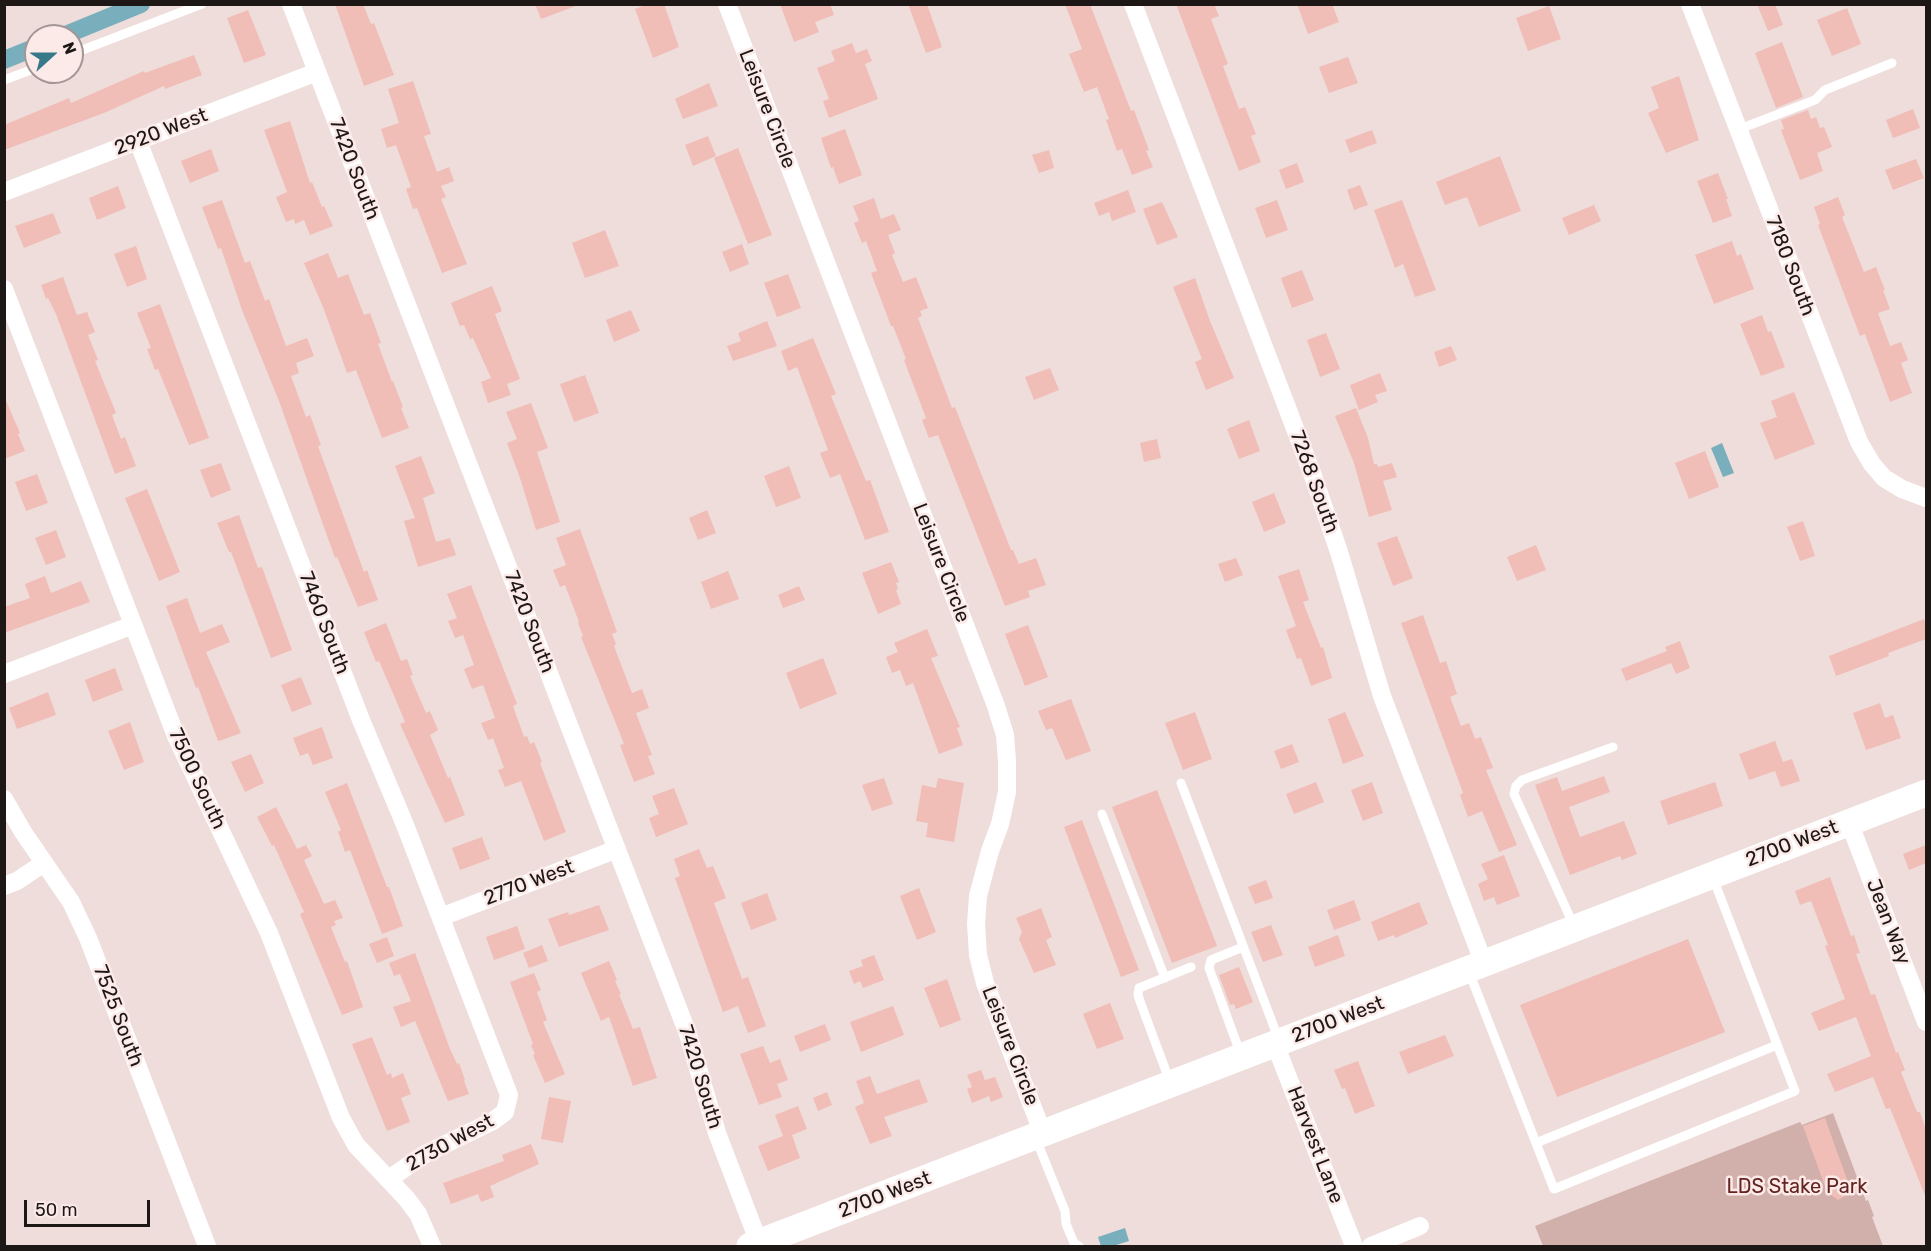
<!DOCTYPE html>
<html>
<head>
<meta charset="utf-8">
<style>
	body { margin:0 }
	#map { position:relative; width:1931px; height:1251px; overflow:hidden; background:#efdddb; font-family:Rubik,sans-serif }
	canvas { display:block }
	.frame { position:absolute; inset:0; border:6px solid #1d1716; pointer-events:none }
	.north { position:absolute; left:24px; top:24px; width:60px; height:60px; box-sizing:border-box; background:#fceae8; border:2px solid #a39694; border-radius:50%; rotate:69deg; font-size:16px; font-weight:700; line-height:24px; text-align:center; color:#1d1716 }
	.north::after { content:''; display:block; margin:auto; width:21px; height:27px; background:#367a89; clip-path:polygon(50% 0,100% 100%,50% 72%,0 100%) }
	.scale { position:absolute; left:24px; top:1200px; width:126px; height:27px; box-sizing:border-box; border:3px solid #1d1716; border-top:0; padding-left:8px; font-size:18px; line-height:21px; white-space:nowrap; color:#1d1716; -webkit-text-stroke:4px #fceae8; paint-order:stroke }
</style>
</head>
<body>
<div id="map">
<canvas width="1931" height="1251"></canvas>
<div class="frame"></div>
<div class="north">N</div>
<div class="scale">50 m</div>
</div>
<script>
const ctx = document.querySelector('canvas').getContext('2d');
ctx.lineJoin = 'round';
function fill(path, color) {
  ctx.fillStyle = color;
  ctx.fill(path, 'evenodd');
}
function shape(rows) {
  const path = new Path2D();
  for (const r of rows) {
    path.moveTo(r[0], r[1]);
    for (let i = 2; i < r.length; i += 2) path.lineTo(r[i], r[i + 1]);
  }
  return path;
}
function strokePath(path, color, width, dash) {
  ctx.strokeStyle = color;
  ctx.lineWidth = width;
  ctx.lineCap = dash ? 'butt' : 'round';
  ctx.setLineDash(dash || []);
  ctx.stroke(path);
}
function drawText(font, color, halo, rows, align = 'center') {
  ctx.font = font + ' Rubik,sans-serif';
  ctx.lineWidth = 5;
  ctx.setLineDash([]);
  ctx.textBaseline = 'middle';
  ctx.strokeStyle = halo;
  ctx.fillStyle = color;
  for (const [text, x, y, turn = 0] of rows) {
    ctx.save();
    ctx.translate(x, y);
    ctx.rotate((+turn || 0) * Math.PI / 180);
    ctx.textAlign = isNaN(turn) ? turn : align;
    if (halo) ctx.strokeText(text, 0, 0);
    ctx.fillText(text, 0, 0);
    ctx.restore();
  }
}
fill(shape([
	[1833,1113,1866,1201,1868,1200,1874,1216,1872,1217,1883,1246,1543,1246,1535,1226,1800,1122,1802,1125]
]), '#d1afab');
fill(shape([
	[1722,443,1734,473,1723,477,1711,448],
	[1125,1228,1129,1241,1113,1246,1101,1246,1098,1237]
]), '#79afbd');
strokePath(shape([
	[63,36,141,4],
	[4,60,36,47]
]), '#79afbd', 18);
fill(shape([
	[335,4,363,4,371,24,374,23,394,75,364,86],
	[535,4,576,4,576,6,541,19],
	[648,4,664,4,679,47,653,58,635,9],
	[780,4,830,4,834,15,815,22,819,32,794,42],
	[908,4,927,4,942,47,926,53],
	[1065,4,1090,4,1131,111,1134,110,1149,150,1146,151,1153,167,1132,175,1122,149,1117,151,1106,120,1109,119,1097,87,1084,92,1069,54,1082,49],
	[1176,4,1214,4,1219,16,1211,19,1228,64,1223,66,1239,109,1245,107,1256,134,1251,136,1261,162,1239,171],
	[1297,4,1332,4,1339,22,1308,34],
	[1757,4,1775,4,1783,25,1768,31],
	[1549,6,1561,39,1528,51,1516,18],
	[1847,8,1861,44,1832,56,1817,20],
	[248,10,266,55,244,63,227,18],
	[1782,42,1803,97,1776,108,1755,53],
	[852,43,856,53,867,49,872,61,865,64,878,99,829,118,823,101,829,99,817,68,835,61,831,51],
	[194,55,202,75,165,89,164,86,104,113,4,150,4,125,69,98,71,103,144,71,145,73],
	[1348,57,1358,83,1329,93,1319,67],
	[1679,76,1699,140,1666,153,1648,113,1659,108,1651,87],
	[413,81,431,134,424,136,437,172,449,167,454,181,441,186,446,197,441,199,467,264,442,273,417,208,413,209,406,189,411,187,396,145,387,148,381,129,399,123,388,89],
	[709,83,718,106,683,119,675,99],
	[1913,109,1920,128,1893,138,1886,120],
	[1808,110,1811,119,1816,117,1820,128,1824,127,1832,147,1817,153,1823,171,1800,180,1781,130,1784,129,1781,120],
	[290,121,310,183,312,182,322,207,324,206,333,226,310,235,304,220,295,224,294,219,286,222,276,197,287,192,264,130],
	[845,129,862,175,839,184,833,167,831,168,821,138],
	[1372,130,1377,143,1350,153,1345,140],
	[708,136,716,156,693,166,685,145],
	[738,148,772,235,748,244,714,158],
	[211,149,219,171,190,183,181,161],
	[1049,150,1054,168,1039,173,1032,155],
	[1500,156,1521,211,1479,227,1467,197,1445,205,1436,182],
	[1916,159,1924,178,1893,190,1885,170],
	[1297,163,1304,182,1286,189,1279,170],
	[1718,173,1728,199,1726,199,1732,216,1713,223,1697,181],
	[1360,185,1368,205,1354,210,1347,190],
	[118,186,126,208,97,220,89,198],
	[1128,190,1136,212,1112,221,1109,212,1099,216,1094,203],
	[1838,197,1845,215,1842,217,1864,272,1876,267,1885,290,1883,290,1890,309,1878,313,1890,346,1901,342,1908,360,1901,363,1912,393,1890,402,1865,334,1860,336,1818,225,1820,224,1814,207],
	[874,198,881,219,894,214,901,230,888,235,895,253,892,255,903,282,916,277,928,308,920,311,922,316,918,318,952,408,955,407,1011,550,1013,550,1019,564,1036,558,1046,585,1028,591,1030,597,1005,606,938,435,929,438,922,420,926,418,904,360,906,359,893,326,891,326,871,273,877,271,866,241,862,243,854,223,859,221,853,206],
	[222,200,245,263,250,261,265,301,269,299,286,346,307,338,314,356,296,363,299,373,291,376,306,417,310,415,321,445,318,446,337,498,364,572,367,570,378,600,358,607,337,557,335,558,279,401,242,310,221,248,218,249,202,207],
	[1277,200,1288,230,1266,238,1255,208],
	[1402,200,1436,290,1415,297,1403,264,1395,268,1374,210],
	[1162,202,1178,237,1157,245,1143,209],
	[1594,205,1601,221,1569,235,1562,218],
	[53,213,61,233,24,248,15,226],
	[605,230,619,266,585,278,572,243],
	[1732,241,1737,256,1741,254,1754,289,1714,304,1695,255],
	[742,244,749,264,730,272,722,252],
	[136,246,147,279,127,287,114,254],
	[328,253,338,278,348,274,364,315,370,313,381,343,378,344,392,382,393,381,403,407,401,408,409,428,382,438,356,370,347,373,323,307,304,263],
	[1302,270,1314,300,1292,308,1281,278],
	[788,274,801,308,777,317,764,283],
	[63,277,77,315,87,312,95,332,88,335,98,360,95,361,116,413,112,415,121,439,125,437,136,466,115,474,56,314,48,298,46,299,41,285],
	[1195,278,1210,321,1234,378,1206,390,1195,362,1202,359,1173,287],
	[492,286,502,311,495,314,520,379,507,384,511,395,488,403,481,382,491,378,473,338,470,339,464,325,460,326,451,303],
	[160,304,209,438,189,445,158,369,155,370,147,349,151,348,137,313],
	[631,310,640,331,614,342,606,320],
	[1762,315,1768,332,1771,331,1785,367,1761,376,1740,324],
	[767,321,777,346,733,361,727,346,741,341,738,333],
	[1326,333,1340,369,1320,377,1307,340],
	[813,338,836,394,831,396,866,481,870,480,889,532,865,540,840,474,830,478,820,453,828,450,797,367,788,371,781,351],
	[1451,346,1457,360,1439,367,1434,352],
	[1050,368,1059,390,1034,400,1025,377],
	[1380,373,1387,391,1375,395,1378,402,1359,410,1350,385],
	[585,375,599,413,574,422,560,384],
	[1794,392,1815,444,1775,460,1760,423,1777,417,1771,401],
	[4,396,20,433,18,434,25,451,4,459],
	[531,403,548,448,537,452,560,522,536,530,520,478,507,443,517,439,506,412],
	[1356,408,1368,438,1374,464,1377,464,1378,467,1392,463,1397,477,1383,481,1392,510,1369,517,1354,463,1335,416],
	[1249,420,1260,451,1239,459,1227,429],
	[1157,439,1161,458,1144,462,1140,443],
	[1705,451,1719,487,1689,499,1675,463],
	[421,456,435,493,423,498,436,542,450,538,456,555,418,567,404,521,415,518,395,466],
	[221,463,231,490,211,498,200,470],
	[789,466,801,498,776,507,764,476],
	[37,474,48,503,26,511,15,482],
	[147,489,180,572,159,581,125,498],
	[1274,493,1286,523,1264,532,1252,502],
	[707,510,716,533,698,540,689,518],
	[239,515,258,568,262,567,292,650,271,658,231,552,229,552,217,523],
	[1803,521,1815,556,1800,561,1787,527],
	[580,529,617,632,612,634,616,644,614,646,632,693,642,689,649,708,636,713,652,755,648,756,655,774,634,782,620,745,624,744,619,731,581,637,583,636,578,623,579,622,565,585,560,587,553,570,566,565,556,538],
	[56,530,66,557,46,565,35,538],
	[1397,536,1413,578,1393,586,1377,543],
	[1536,545,1546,570,1517,581,1507,557],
	[1236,558,1243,575,1225,582,1218,564],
	[891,562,899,582,896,583,898,589,896,590,901,604,878,614,862,573],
	[1299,569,1309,600,1303,602,1321,648,1323,647,1332,678,1311,686,1301,658,1297,659,1286,630,1296,626,1278,576],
	[728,571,739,599,711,609,701,582],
	[45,576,51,593,81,581,90,602,4,633,4,607,30,598,25,584],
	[471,585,517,704,513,706,524,737,527,736,530,744,534,742,542,762,540,763,566,832,544,841,521,781,505,787,498,770,504,768,493,738,488,740,481,723,495,718,483,685,472,689,464,669,474,665,463,635,455,638,448,621,457,618,447,594],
	[799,586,805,600,783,608,778,595],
	[187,598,200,633,222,624,230,642,206,652,241,733,222,740,218,741,198,687,196,688,166,606],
	[1423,615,1440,663,1446,661,1457,694,1450,697,1461,726,1469,723,1475,739,1481,737,1493,768,1486,770,1517,845,1499,852,1482,811,1468,817,1460,795,1463,793,1401,623],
	[1924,619,1926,626,1926,639,1888,653,1889,656,1836,676,1829,656],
	[386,623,401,661,407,659,413,675,410,676,426,713,430,711,438,730,430,735,448,778,450,777,465,815,445,823,400,724,405,722,395,698,379,661,376,662,364,632],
	[1028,625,1048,677,1025,686,1005,634],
	[927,629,938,656,931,658,960,727,957,728,963,745,939,754,913,683,906,686,900,670,892,673,886,657,898,652,894,643],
	[1680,641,1690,668,1676,674,1671,663,1626,681,1621,669,1667,651,1665,647],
	[823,658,837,694,800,709,786,673],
	[115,668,123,690,93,702,85,680],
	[301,677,312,704,292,712,281,685],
	[48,692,56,715,17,729,9,708],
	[1071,699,1091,751,1066,760,1052,728,1046,730,1038,711],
	[1880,703,1885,718,1893,715,1901,738,1866,750,1853,713],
	[1195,712,1212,759,1183,770,1165,723],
	[1345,712,1364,756,1343,764,1328,719],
	[130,722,144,762,124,770,108,731],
	[322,727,333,758,313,765,308,753,300,756,293,738],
	[1775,741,1783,762,1792,759,1800,781,1781,787,1775,771,1749,780,1739,754],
	[1292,744,1299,762,1281,769,1274,751],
	[251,754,264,783,245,792,231,762],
	[1604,776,1610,792,1569,807,1580,837,1624,821,1637,854,1622,860,1620,856,1570,875,1535,785,1557,777,1562,791],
	[884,778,893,804,872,811,862,785],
	[938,778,964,783,954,842,926,837,928,823,916,821,922,785,936,788],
	[1316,782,1324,802,1294,814,1286,794],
	[1372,782,1383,813,1363,821,1351,790],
	[1715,782,1723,806,1668,825,1660,801],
	[347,783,387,887,389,887,403,926,382,934,350,850,345,852,338,832,341,830,325,792],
	[674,788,688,824,656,837,649,818,659,814,652,796],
	[1157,790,1217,946,1172,963,1112,807],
	[276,807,297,849,306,845,312,856,304,860,324,904,335,900,343,918,334,921,336,925,331,927,345,962,347,961,363,1007,342,1015,300,914,304,912,274,845,272,846,257,817],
	[1082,820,1139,970,1121,977,1064,827],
	[482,837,490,859,460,870,452,848],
	[1926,845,1926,863,1909,870,1903,854],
	[699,849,707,868,713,866,726,898,714,903,742,979,748,977,766,1026,748,1033,738,1006,723,1012,675,878,680,876,674,859],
	[1504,855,1520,896,1497,905,1494,897,1484,901,1478,884,1488,879,1481,864],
	[1830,877,1851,936,1854,935,1860,953,1856,954,1871,995,1875,994,1896,1053,1898,1052,1905,1070,1901,1072,1917,1112,1920,1112,1926,1130,1926,1198,1890,1108,1886,1109,1873,1077,1835,1092,1827,1074,1871,1056,1856,1017,1819,1031,1811,1013,1845,999,1825,946,1828,945,1811,901,1800,905,1795,891],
	[1266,880,1273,898,1255,904,1248,887],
	[919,888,936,932,917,940,900,896],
	[767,893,777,920,751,930,741,903],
	[1354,900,1361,920,1334,930,1327,910],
	[1419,902,1428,924,1395,938,1394,935,1378,941,1371,922],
	[599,905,609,930,559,947,548,919,568,912,569,915],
	[1041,908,1052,937,1046,940,1056,965,1034,973,1019,939,1022,932,1016,918],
	[1271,925,1283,955,1263,962,1251,932],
	[517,926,525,949,494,960,486,937],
	[1338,935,1345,956,1315,967,1308,947],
	[387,937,394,956,377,963,369,944],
	[1688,939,1725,1032,1557,1097,1520,1005],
	[542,945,548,961,529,968,523,953],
	[415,953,450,1049,457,1064,459,1063,465,1080,464,1081,469,1094,448,1101,415,1021,401,1027,393,1007,411,1001,400,974,394,976,389,963],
	[874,955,884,980,863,988,860,981,854,984,849,971,863,966,861,960],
	[609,961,617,980,615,981,621,994,619,994,633,1029,640,1027,657,1078,633,1086,609,1017,601,1021,581,973],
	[1239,967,1253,1002,1236,1009,1234,1004,1230,1005,1219,975],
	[534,973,541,990,537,992,547,1020,543,1022,565,1074,545,1083,533,1055,535,1054,531,1045,533,1044,510,982],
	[947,979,961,1020,940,1028,924,988],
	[1110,1003,1124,1039,1097,1049,1083,1014],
	[893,1006,904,1035,861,1052,850,1022],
	[825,1024,831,1040,800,1052,794,1036],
	[1445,1035,1454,1056,1408,1074,1399,1052],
	[372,1037,387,1075,391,1073,392,1078,403,1073,411,1094,401,1098,410,1122,387,1131,352,1044],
	[763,1046,770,1063,780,1059,788,1080,777,1084,782,1097,759,1105,740,1054],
	[1358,1061,1375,1106,1355,1114,1345,1088,1342,1089,1334,1070],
	[981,1070,985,1080,995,1077,1003,1097,991,1102,989,1096,972,1103,967,1089,972,1087,967,1075],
	[870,1076,877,1094,919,1079,928,1102,884,1117,892,1136,870,1144,855,1107,864,1103,856,1081],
	[827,1092,832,1105,818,1111,813,1098],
	[549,1097,571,1101,563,1143,541,1139],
	[798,1106,807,1129,792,1135,800,1158,768,1171,758,1146,783,1136,775,1115],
	[1825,1118,1849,1185,1847,1195,1838,1200,1827,1192,1803,1126],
	[531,1144,539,1164,490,1186,494,1197,481,1202,478,1194,451,1204,443,1183,504,1161,502,1155]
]), '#f0bdb7');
strokePath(shape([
	[72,54,202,4],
	[4,80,36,68],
	[1737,130,1815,100,1825,90,1892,63],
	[1181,783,1279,1040],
	[1102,814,1165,978],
	[1574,926,1514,794,1516,786,1522,780,1613,747],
	[1469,972,1554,1189,1795,1091,1713,878],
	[1241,1055,1209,968,1211,960,1243,947],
	[1170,1082,1141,1004,1138,995,1139,988,1191,967],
	[1036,1139,1065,1211,1066,1224,1074,1243,1079,1246],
	[1536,1143,1777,1045]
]), '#fff', 9);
strokePath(shape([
	[291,4,688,1034,717,1133,759,1243],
	[727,4,996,706,1005,735,1007,761,1007,792,1000,824,990,851,978,896,976,924,978,955,985,983,1043,1134],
	[1133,4,1312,473,1339,552,1382,696,1484,964],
	[1690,4,1859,442,1872,464,1884,478,1902,489,1926,498],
	[138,141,361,720,405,825,509,1095,505,1112,493,1121,425,1154,389,1179],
	[4,192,317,72],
	[4,289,176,736,269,933,341,1118,356,1145,406,1198,418,1214,432,1246],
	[4,674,133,625],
	[4,799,23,832,71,902,88,938,207,1246],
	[1849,822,1926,1022],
	[4,886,17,881,44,863],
	[441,917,617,849],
	[1275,1044,1354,1246],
	[1371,1246,1420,1226]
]), '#fff', 18);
strokePath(shape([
	[750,1246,1926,793]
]), '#fff', 27);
drawText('20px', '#1d1716', '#fceae8', [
	["Leisure Circle",767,109,69],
	["2920 West",161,132,-21],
	["7420 South",354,169,69],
	["7180 South",1790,266,69],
	["7268 South",1314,482,70],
	["Leisure Circle",941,563,69],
	["7420 South",529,622,69],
	["7460 South",324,623,69],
	["7500 South",197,779,65],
	["2700 West",1792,844,-21],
	["2770 West",529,883,-21],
	["Jean Way",1888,922,69],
	["7525 South",118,1016,69],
	["2700 West",1338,1020,-21],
	["Leisure Circle",1010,1046,69],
	["7420 South",700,1077,73],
	["2730 West",450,1143,-29],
	["Harvest Lane",1315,1145,69],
	["2700 West",885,1195,-21]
]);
drawText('20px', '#612420', '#fceae8', [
	["LDS Stake Park",1797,1187]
]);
</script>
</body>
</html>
